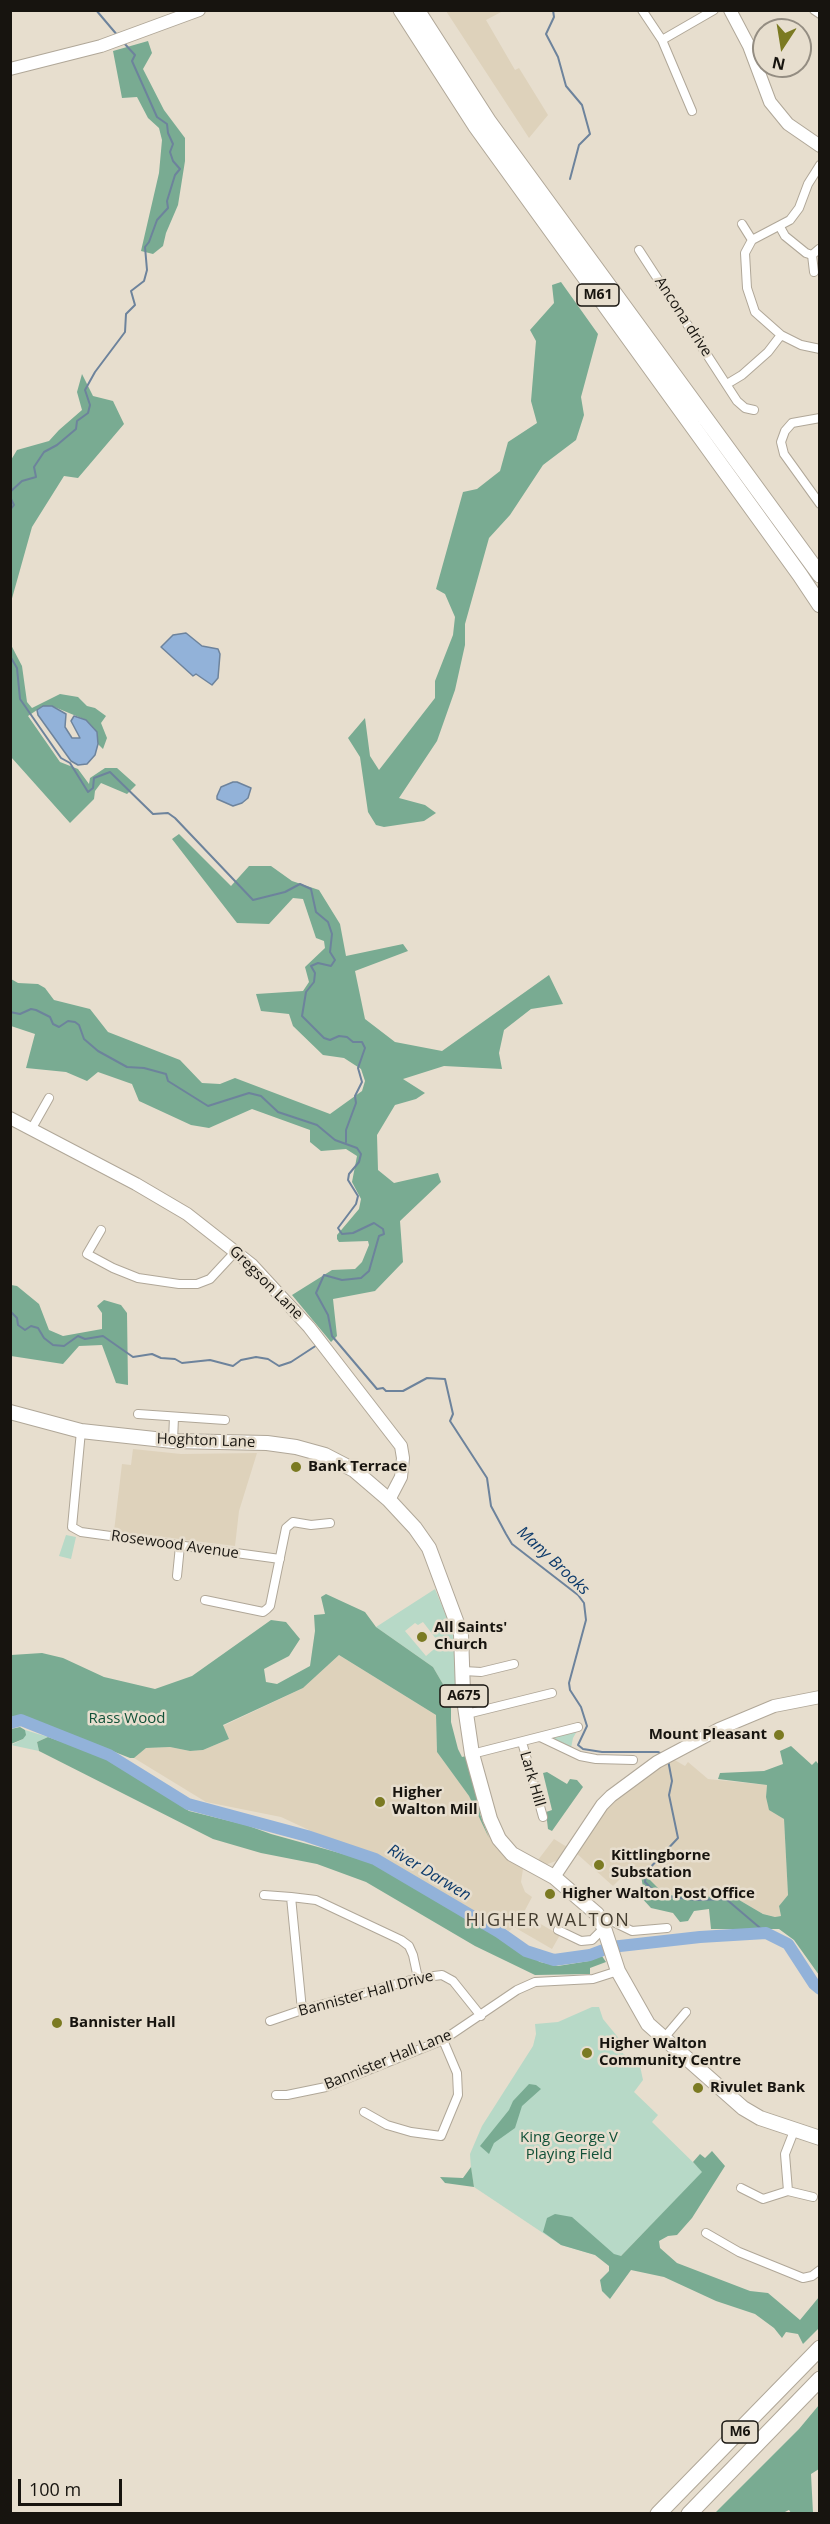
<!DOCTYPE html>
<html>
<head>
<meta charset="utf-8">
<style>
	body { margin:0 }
	#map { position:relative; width:830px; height:2524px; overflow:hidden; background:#e7dece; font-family:"Open Sans",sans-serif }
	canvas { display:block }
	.frame { position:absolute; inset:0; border:12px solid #17140f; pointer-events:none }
	.north { position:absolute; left:752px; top:18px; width:60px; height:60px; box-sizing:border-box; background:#e7dece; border:2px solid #948d82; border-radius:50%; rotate:192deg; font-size:16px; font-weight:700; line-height:24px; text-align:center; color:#17140f }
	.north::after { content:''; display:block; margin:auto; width:21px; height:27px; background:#7b7a22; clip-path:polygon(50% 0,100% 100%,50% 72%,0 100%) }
	.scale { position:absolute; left:18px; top:2479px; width:104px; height:27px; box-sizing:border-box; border:3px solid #17140f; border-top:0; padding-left:8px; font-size:18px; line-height:21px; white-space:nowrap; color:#17140f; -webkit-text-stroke:4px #e7dece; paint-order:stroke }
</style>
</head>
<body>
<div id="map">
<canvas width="830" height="2524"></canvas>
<div class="frame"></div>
<div class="north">N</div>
<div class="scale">100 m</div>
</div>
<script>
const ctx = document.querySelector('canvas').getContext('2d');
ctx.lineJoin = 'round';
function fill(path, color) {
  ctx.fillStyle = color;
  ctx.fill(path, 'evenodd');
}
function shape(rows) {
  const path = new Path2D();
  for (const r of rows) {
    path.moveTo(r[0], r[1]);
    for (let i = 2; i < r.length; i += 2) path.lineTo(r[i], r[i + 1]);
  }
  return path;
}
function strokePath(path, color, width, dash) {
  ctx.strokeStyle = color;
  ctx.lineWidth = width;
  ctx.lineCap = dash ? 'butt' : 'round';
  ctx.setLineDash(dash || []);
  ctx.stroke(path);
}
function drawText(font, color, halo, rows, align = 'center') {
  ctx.font = font + ' "Open Sans",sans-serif';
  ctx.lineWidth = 5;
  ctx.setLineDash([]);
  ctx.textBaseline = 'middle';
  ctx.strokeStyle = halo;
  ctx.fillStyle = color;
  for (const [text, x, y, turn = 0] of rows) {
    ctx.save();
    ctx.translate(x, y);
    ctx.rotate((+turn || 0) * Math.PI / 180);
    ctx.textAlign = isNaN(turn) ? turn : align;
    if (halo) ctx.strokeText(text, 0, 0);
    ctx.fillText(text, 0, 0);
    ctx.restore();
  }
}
fill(shape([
	[446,11,503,11,486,20,515,70,519,68,548,115,529,138],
	[133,1449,181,1454,257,1453,239,1511,235,1546,114,1531,122,1464,131,1465],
	[339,1655,436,1715,437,1752,469,1796,497,1849,523,1869,521,1882,525,1892,532,1897,523,1914,560,1935,552,1949,514,1927,509,1931,380,1858,322,1836,281,1817,206,1802,134,1758,146,1748,170,1747,190,1751,203,1750,229,1739,223,1726,303,1688],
	[673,1759,685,1766,688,1762,708,1779,767,1785,766,1797,784,1819,788,1895,779,1906,781,1916,775,1917,763,1914,734,1897,675,1896,663,1893,643,1874,638,1875,630,1869,613,1886,576,1853,614,1799],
	[554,1839,567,1847,556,1861,545,1865,538,1860]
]), '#ded2bb');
fill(shape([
	[66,1535,76,1537,71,1559,59,1556],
	[435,1589,452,1630,457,1657,457,1698,451,1698,433,1667,376,1627],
	[423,1622,440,1644,426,1656,405,1631,415,1623,418,1625],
	[25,1730,48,1737,37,1742,39,1751,11,1745,23,1739],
	[577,1731,573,1738,571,1748,548,1737],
	[592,2007,599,2007,603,2019,621,2041,621,2052,640,2066,643,2080,634,2092,658,2115,652,2122,703,2172,616,2261,561,2245,474,2187,471,2169,470,2154,482,2126,533,2046,536,2034,535,2024,558,2022]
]), '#b7d9c7');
fill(shape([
	[148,41,152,53,143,69,164,110,185,138,185,161,178,205,166,233,163,246,153,254,141,251,159,173,162,140,159,128,148,118,137,97,122,98,113,51],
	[561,282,598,334,581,397,584,415,576,440,543,465,510,515,489,538,465,624,465,645,455,690,437,741,399,798,425,805,436,813,424,821,384,827,376,825,368,812,360,757,348,738,365,718,370,756,379,770,435,698,435,681,453,635,455,617,445,594,436,589,463,492,477,489,500,471,508,442,537,423,531,401,536,341,530,330,554,303,552,285],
	[82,374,93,396,113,401,124,424,78,478,64,476,32,527,11,602,11,460,17,450,49,441,59,430,82,410,77,392],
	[10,643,22,666,27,702,32,708,60,694,78,697,87,706,95,708,106,716,101,723,107,738,103,749,98,744,97,732,86,720,52,706,43,706,28,716,60,762,78,769,89,784,90,778,105,768,117,768,136,785,127,794,101,783,95,791,94,799,70,823,11,757],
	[179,834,231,886,249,866,271,866,292,881,319,890,340,924,346,956,403,944,408,951,355,971,365,1019,395,1042,442,1051,549,975,563,1004,531,1009,504,1030,499,1053,502,1069,444,1066,403,1079,425,1093,416,1099,395,1105,377,1135,378,1170,394,1183,438,1173,441,1182,400,1221,403,1262,375,1291,333,1299,337,1336,331,1342,292,1295,332,1270,355,1269,362,1262,369,1245,368,1241,339,1242,337,1239,337,1235,359,1209,361,1199,352,1182,357,1156,346,1149,321,1151,310,1142,310,1130,252,1109,209,1128,191,1125,139,1101,132,1084,98,1072,87,1081,66,1072,26,1068,35,1034,11,1026,11,979,18,983,38,984,45,988,54,1000,90,1009,108,1032,180,1060,202,1083,220,1084,235,1078,330,1114,362,1091,365,1081,361,1069,344,1058,323,1055,293,1026,289,1014,261,1011,256,994,303,991,309,982,305,967,325,948,324,941,316,938,303,899,293,898,269,924,237,923,172,839],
	[11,1285,17,1286,39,1304,49,1330,63,1336,102,1329,102,1313,97,1306,104,1300,121,1305,127,1313,128,1385,116,1383,102,1345,79,1346,63,1364,11,1356],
	[326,1594,365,1612,376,1627,433,1667,451,1698,451,1722,458,1749,462,1757,470,1755,480,1814,489,1838,469,1796,437,1752,436,1715,339,1655,303,1688,223,1725,229,1739,203,1750,190,1751,170,1747,146,1748,134,1758,130,1758,21,1715,11,1717,11,1655,42,1653,63,1658,104,1677,155,1689,192,1676,271,1620,286,1622,300,1639,289,1656,264,1669,266,1682,277,1684,310,1666,315,1631,314,1615,325,1614,321,1597],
	[20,1727,25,1730,26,1735,23,1739,11,1744,11,1729],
	[48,1737,108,1758,189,1811,246,1825,271,1834,372,1862,540,1962,558,1966,589,1961,602,1956,606,1962,590,1968,590,1974,535,1975,475,1946,366,1882,317,1864,261,1853,213,1839,39,1751,37,1742],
	[791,1746,812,1765,816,1761,819,1765,819,1975,794,1940,779,1929,711,1929,709,1909,694,1911,688,1921,680,1922,673,1913,651,1908,639,1895,643,1887,641,1876,643,1873,663,1893,675,1896,734,1897,763,1914,775,1917,781,1916,779,1906,788,1895,784,1819,769,1810,766,1797,767,1785,718,1779,720,1773,764,1771,783,1764,780,1751],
	[547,1772,567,1784,570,1779,577,1780,583,1787,552,1831,548,1829,546,1812,552,1810,543,1773],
	[529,2084,536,2085,541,2089,522,2106,515,2128,494,2143,489,2154,480,2146,509,2110,513,2101],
	[712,2151,725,2166,692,2218,677,2235,668,2236,659,2241,660,2248,677,2263,750,2291,768,2293,800,2320,819,2297,819,2328,803,2344,798,2334,786,2332,782,2338,774,2328,755,2314,716,2301,664,2277,631,2270,610,2299,602,2291,600,2280,609,2271,609,2266,595,2255,561,2245,543,2232,547,2218,555,2214,572,2217,614,2254,621,2256,702,2172,693,2162,700,2154,705,2158],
	[471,2167,474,2187,445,2183,440,2177,463,2178],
	[819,2405,819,2469,811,2474,813,2513,791,2513,789,2510,781,2514,715,2513,799,2429]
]), '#79ab92');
const water = shape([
	[186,633,202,646,218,649,220,654,218,678,212,685,196,674,193,676,161,647,173,635,186,633],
	[43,706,52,706,66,714,65,727,72,738,80,738,71,721,74,716,86,720,97,732,98,744,95,755,87,764,78,765,71,761,38,715,37,710,43,706],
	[233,782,237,782,251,788,248,798,242,803,233,806,217,799,217,796,221,787,233,782]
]);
fill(water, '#92b2d9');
strokePath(water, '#6d839c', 1.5);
strokePath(shape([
	[96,10,118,36],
	[553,10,554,17,546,34,558,57,566,86,582,105,590,134,579,145,570,179],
	[10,492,22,481,36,477,34,467,44,452,57,445,76,429,77,421,88,413,90,405,85,390,95,372,125,332,126,314,135,305,131,291,144,281,147,270,145,247,149,242,157,220,168,208,167,201,175,175,180,169,173,161,170,152,173,144,168,133,167,124,157,117,132,61,135,55,123,42],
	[10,497,14,505,10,510],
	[10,656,17,668,20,699,61,758,70,763,88,792,93,788,94,778,110,772,153,814,168,813,175,818,253,900,285,892,300,884,311,889,316,912,328,922,332,934,330,952,335,960,331,966,318,963,311,966,315,973,314,982,306,992,302,1016,324,1038,330,1040,339,1036,347,1037,353,1042,362,1042,365,1048,358,1068,362,1082,355,1096,356,1103,346,1130,346,1142],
	[10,1012,20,1014,31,1009,36,1010,50,1017,53,1024,59,1027,68,1021,75,1022,79,1025,84,1039,98,1051,127,1067,144,1068,166,1074,168,1081,208,1106,249,1093,261,1096,278,1112,317,1125,335,1140,357,1148,361,1154,359,1162,349,1174,348,1180,358,1196,356,1204,338,1228,342,1234,353,1233,374,1223,383,1229,384,1234,379,1236,369,1271,361,1278,342,1280,324,1275,316,1293,328,1315,332,1336,377,1389,383,1388,386,1391,403,1391,427,1378,445,1379,453,1414,450,1421,487,1478,491,1506,506,1534,512,1544,578,1595,584,1603,586,1620,569,1683,570,1690,581,1707,587,1726,578,1745,583,1749,602,1752,658,1752,662,1754],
	[10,1311,17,1318,18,1325,25,1330,31,1326,38,1328,44,1338,53,1345,64,1346,78,1336,85,1339,103,1336,133,1357,152,1354,161,1358,175,1359,182,1363,210,1360,233,1366,241,1360,256,1357,268,1359,279,1366,291,1362,317,1345],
	[668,1760,672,1781,669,1795,678,1838,646,1872,645,1882,655,1892,663,1896,697,1900,726,1899,766,1933]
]), '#6d839c', 2);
strokePath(shape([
	[10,1723,21,1720,109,1755,188,1804,307,1836,375,1859,499,1932,526,1951,554,1960,590,1955,611,1947,700,1937,766,1933,788,1944,814,1984,820,1989]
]), '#92b2d9', 12);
const street = shape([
	[642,10,662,40],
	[814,10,820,14],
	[692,111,662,40,714,10],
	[820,165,808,184,799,208,790,220,752,240,745,253,747,288,755,312,781,335,801,345,820,349],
	[742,224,752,240],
	[780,227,785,236,806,253,812,255,819,249],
	[639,250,737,401,745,408,754,410],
	[812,255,814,272],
	[727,384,742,375,768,352,781,335],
	[820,418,792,423,785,431,781,442,784,454,820,504],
	[32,1128,49,1098],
	[101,1230,87,1254,113,1268,138,1278,179,1284,197,1284,210,1279,236,1251],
	[138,1414,225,1420],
	[81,1431,72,1527,81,1532,280,1559],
	[173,1441,174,1417],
	[177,1576,180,1546],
	[205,1600,263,1612,267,1609,270,1606,286,1528,293,1522,311,1525,330,1523],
	[464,1671,481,1672,514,1664],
	[467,1714,552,1693],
	[540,1737,580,1756,596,1759,633,1760],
	[522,1742,543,1817],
	[472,1754,578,1727],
	[264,1895,291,1897],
	[597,1914,632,1931,667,1928],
	[558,1930,581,1941,592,1940,604,1928],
	[302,2010,291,1897,316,1900,401,1940,409,1946,413,1955,418,1978],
	[270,2021,302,2010,418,1978,442,1975,453,1981,481,2016],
	[664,2038,686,2012],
	[276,2095,287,2095,326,2087,443,2040,517,1990,535,1982,593,1979,618,1971],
	[364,2112,387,2125,411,2132,441,2136,458,2095,457,2073,443,2040],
	[741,2188,763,2199,788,2191,785,2154,794,2131],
	[788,2191,813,2197],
	[706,2233,739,2252,803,2278,812,2276,820,2270]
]);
const secondary = shape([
	[730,10,749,46,770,102,788,124,820,146],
	[10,69,101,46,199,10],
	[10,1118,136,1184,187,1214,252,1265,309,1327,401,1446,403,1458,401,1477,389,1500],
	[554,1877,602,1805,611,1796,657,1762,719,1729,774,1706,820,1697]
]);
const primary = shape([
	[10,1412,81,1431,173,1441,267,1443,296,1447,325,1455,354,1470,389,1500,415,1528,429,1548,461,1634,463,1693,472,1754,490,1819,499,1839,512,1854,554,1877,597,1914,604,1928,618,1971,648,2024,743,2108,760,2118,820,2138]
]);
const highway = shape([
	[401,10,475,125,800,575,820,605],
	[417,10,489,122,820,575],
	[658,2514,820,2348],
	[689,2514,820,2379]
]);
strokePath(street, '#b0a798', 10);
strokePath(secondary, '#b0a798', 14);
strokePath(primary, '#b0a798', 16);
strokePath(highway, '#b0a798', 17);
strokePath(street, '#fff', 8);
strokePath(secondary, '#fff', 12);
strokePath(primary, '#fff', 14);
strokePath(highway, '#fff', 15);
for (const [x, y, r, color] of [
	[296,1467,6,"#7b7a22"],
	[422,1637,6,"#7b7a22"],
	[779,1735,6,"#7b7a22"],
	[380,1802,6,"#7b7a22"],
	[599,1865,6,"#7b7a22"],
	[550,1894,6,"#7b7a22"],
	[57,2023,6,"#7b7a22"],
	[587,2053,6,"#7b7a22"],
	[698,2088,6,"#7b7a22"]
]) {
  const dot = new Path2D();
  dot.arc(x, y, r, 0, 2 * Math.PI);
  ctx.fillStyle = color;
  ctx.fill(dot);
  strokePath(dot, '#e7dece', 2);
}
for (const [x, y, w] of [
	[598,295,42],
	[464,1696,48],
	[740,2432,36]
]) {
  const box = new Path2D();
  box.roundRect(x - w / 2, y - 11, w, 22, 4.5);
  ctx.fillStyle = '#e7dece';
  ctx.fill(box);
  strokePath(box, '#17140f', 1.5);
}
drawText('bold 14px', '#17140f', null, [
	["M61",598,295],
	["A675",464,1696],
	["M6",740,2432]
]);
drawText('15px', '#17140f', '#e7dece', [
	["Ancona drive",683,317,57],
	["Gregson Lane",266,1283,45],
	["Hoghton Lane",206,1441,2],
	["Rosewood Avenue",175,1545,8],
	["Lark Hill",532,1779,74],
	["Bannister Hall Drive",366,1994,-15],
	["Bannister Hall Lane",388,2060,-22]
]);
drawText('bold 15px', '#17140f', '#e7dece', [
	["Bank Terrace",308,1467],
	["All Saints'",434,1628],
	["Church",434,1645],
	["Mount Pleasant",767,1735,"right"],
	["Higher",392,1793],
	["Walton Mill",392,1810],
	["Kittlingborne",611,1856],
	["Substation",611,1873],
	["Higher Walton Post Office",562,1894],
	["Bannister Hall",69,2023],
	["Higher Walton",599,2044],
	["Community Centre",599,2061],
	["Rivulet Bank",710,2088]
], 'left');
drawText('15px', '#115138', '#e7dece', [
	["Rass Wood",127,1719],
	["King George V",569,2138],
	["Playing Field",569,2155]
]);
drawText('italic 16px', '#0e3b6b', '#e7dece', [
	["Many Brooks",553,1561,43],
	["River Darwen",429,1873,31]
]);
ctx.letterSpacing = '1.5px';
drawText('18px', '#453e31', '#e7dece', [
	["HIGHER WALTON",548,1921]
]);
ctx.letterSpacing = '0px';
</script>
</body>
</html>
